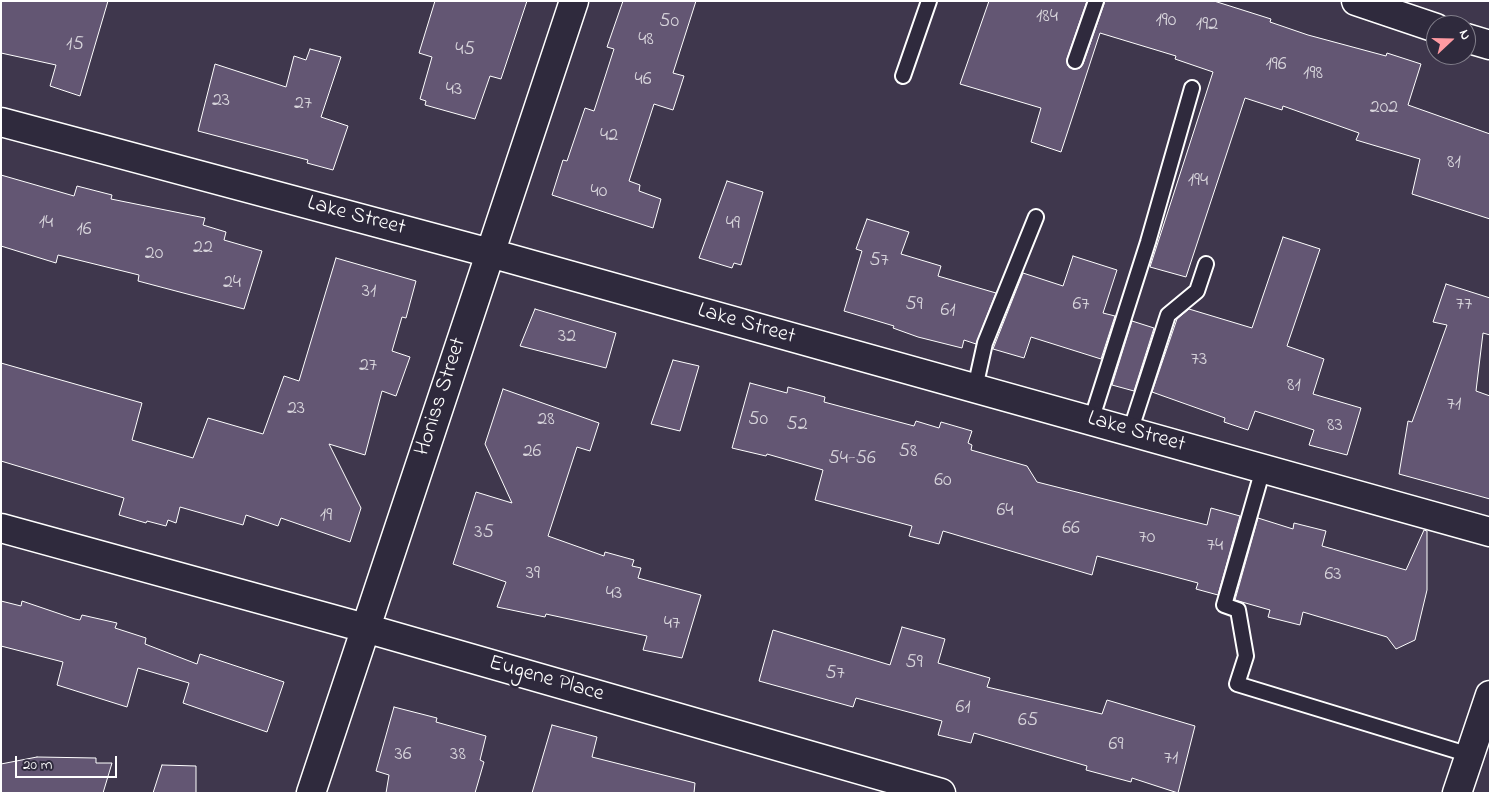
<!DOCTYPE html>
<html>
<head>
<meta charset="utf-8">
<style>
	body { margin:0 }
	#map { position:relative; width:1491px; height:794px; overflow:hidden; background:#3f374d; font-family:"Indie Flower",sans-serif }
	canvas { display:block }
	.frame { position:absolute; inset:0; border:2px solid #fff; pointer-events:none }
	.north { position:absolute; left:1426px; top:15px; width:50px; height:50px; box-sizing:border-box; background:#2f2a3d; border:1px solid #827f8b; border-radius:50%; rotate:69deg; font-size:14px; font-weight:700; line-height:20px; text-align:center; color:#fff }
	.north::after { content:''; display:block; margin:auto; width:18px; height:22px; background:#ff9aa2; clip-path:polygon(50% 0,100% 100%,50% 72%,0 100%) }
	.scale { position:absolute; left:15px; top:756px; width:102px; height:22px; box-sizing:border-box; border:2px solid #fff; border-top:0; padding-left:6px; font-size:15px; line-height:18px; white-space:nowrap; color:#fff; -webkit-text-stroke:4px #2f2a3d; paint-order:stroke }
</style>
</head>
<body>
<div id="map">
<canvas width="1491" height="794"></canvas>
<div class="frame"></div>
<div class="north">N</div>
<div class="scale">20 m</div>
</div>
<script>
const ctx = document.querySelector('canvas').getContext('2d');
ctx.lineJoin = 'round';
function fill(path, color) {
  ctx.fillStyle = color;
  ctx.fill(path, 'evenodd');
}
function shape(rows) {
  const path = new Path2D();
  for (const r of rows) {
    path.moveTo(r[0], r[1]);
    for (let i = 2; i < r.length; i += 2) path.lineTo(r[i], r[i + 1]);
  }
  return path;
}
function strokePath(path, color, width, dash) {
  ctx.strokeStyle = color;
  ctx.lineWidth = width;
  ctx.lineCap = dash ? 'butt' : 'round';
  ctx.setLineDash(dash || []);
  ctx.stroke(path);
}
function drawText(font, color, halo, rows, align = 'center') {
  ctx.font = font + ' "Indie Flower",sans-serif';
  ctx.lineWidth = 5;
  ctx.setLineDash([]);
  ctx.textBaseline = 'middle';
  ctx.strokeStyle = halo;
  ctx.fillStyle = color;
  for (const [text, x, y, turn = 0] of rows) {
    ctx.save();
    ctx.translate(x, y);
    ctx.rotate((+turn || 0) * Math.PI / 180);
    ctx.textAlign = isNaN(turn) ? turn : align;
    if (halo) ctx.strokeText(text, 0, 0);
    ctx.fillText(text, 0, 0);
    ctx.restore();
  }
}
const building = shape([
	[1,1,108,1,80,96,50,86,56,65,1,53,1,1],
	[435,1,527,1,501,79,490,76,475,119,425,105,426,101,420,99,432,57,419,53,435,1],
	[623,1,696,1,673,73,684,76,673,110,654,104,629,181,640,185,639,191,661,199,653,228,552,195,563,160,567,161,585,108,594,111,614,49,607,47,623,1],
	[989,1,1087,1,1067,59,1068,66,1073,69,1080,68,1083,64,1105,1,1214,1,1271,19,1270,22,1308,35,1386,56,1387,53,1421,64,1408,105,1490,134,1490,219,1412,194,1420,159,1356,140,1359,133,1283,106,1282,110,1245,98,1186,277,1150,267,1213,72,1175,59,1176,56,1100,33,1061,152,1031,142,1041,108,960,84,989,1],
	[310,49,341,57,321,117,348,126,333,170,307,163,308,160,198,131,215,64,286,87,294,56,306,60,310,49],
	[1,175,74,196,77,186,112,195,111,199,205,218,203,225,226,232,224,240,262,251,244,309,138,281,139,275,58,255,56,263,1,246,1,175],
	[727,181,763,192,741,265,734,263,732,268,699,258,727,181],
	[867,219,909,232,901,254,941,266,938,276,996,293,976,344,964,340,962,348,918,337,893,328,894,326,844,311,862,251,856,249,867,219],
	[1283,237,1320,249,1287,346,1324,359,1313,394,1361,408,1347,455,1309,445,1314,430,1255,411,1248,430,1224,422,1225,418,1152,392,1177,319,1189,309,1252,328,1283,237],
	[1073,256,1117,270,1103,313,1115,316,1101,359,1031,337,1024,358,993,349,1023,273,1063,286,1073,256],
	[336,258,416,281,406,318,402,317,392,351,410,357,396,396,382,391,365,455,329,444,361,508,350,542,281,518,278,526,246,515,243,525,180,507,176,523,168,520,166,526,147,521,146,523,119,515,124,498,1,461,1,363,142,403,132,440,193,458,208,418,263,434,284,376,299,381,336,258],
	[1446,284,1490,298,1490,335,1483,333,1476,391,1490,396,1490,499,1399,474,1408,421,1412,422,1447,325,1433,322,1446,284],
	[535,309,616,333,606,368,520,346,535,309],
	[1132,321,1154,328,1134,391,1112,385,1132,321],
	[673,360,699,366,680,431,651,424,673,360],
	[750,383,787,393,788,387,825,397,824,402,914,426,916,421,939,428,941,422,972,431,968,443,972,445,971,450,1027,466,1037,482,1207,525,1211,508,1240,516,1218,595,1196,589,1198,583,1097,556,1092,575,943,531,939,544,909,536,912,526,815,500,823,470,767,454,766,456,732,448,750,383],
	[503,389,599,423,590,451,577,447,548,536,604,556,605,552,634,560,632,566,641,568,638,578,701,595,682,658,643,650,647,636,546,614,545,617,497,607,506,582,453,564,476,492,512,503,485,444,503,389],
	[1258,518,1293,529,1294,523,1326,531,1322,546,1406,570,1424,530,1427,531,1427,590,1415,640,1396,649,1387,637,1303,612,1300,625,1268,617,1270,610,1235,600,1258,518],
	[1,601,21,606,22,601,75,619,80,620,82,615,117,623,115,628,146,638,145,644,197,664,200,654,284,682,267,732,183,703,189,683,138,668,127,707,57,685,63,662,1,646,1,601],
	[902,627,945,639,938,663,990,678,987,687,1102,714,1107,700,1195,726,1178,793,1132,778,1131,782,1086,770,1087,766,974,733,971,743,938,735,942,721,856,698,853,707,759,681,773,630,890,665,902,627],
	[394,707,437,718,436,722,486,736,480,760,484,762,475,793,386,793,389,775,376,771,394,707],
	[552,725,597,737,592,757,695,783,694,793,532,793,552,725],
	[37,757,96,758,96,763,112,763,103,793,1,793,1,764,37,757],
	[162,765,196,766,196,793,153,793,162,765]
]);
fill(building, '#635673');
strokePath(building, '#fff', 1);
const service = shape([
	[1075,61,1096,1],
	[903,76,929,1],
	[975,388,985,343,1036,217],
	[1091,421,1148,242,1192,88],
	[1130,432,1168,315,1197,291,1206,264],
	[1263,469,1224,605,1238,610,1246,656,1237,684,1470,755]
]);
const minor = shape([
	[1356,1,1436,28],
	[1466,38,1490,45],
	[1,122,490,253,1490,532],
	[1,528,365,628,941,793],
	[311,793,574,1]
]);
const secondary = shape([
	[1457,793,1490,695]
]);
strokePath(service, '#fff', 18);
strokePath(minor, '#fff', 31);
strokePath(secondary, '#fff', 31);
strokePath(service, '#2f2a3d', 14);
strokePath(minor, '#2f2a3d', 28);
strokePath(secondary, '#2f2a3d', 28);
drawText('20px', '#d8d5dc', null, [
	["184",1047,18],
	["190",1166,22],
	["50",669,23],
	["192",1207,26],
	["48",646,41],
	["15",75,46],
	["45",465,51],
	["196",1276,66],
	["198",1313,75],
	["46",643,81],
	["43",454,91],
	["23",221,102],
	["27",303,105],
	["202",1384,109],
	["42",609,137],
	["81",1454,164],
	["194",1198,182],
	["40",599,193],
	["14",46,224],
	["49",733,225],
	["16",84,231],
	["22",203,249],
	["20",154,255],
	["57",879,262],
	["24",232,284],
	["31",369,293],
	["59",914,306],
	["67",1081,306],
	["77",1464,306],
	["61",948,312],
	["32",567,338],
	["73",1199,361],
	["27",368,367],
	["81",1294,387],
	["71",1454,406],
	["23",296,410],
	["28",546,421],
	["50",758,421],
	["52",797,426],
	["83",1335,427],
	["26",532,453],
	["58",908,453],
	["54-56",852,460],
	["60",943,482],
	["64",1005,512],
	["19",326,517],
	["66",1071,530],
	["35",484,534],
	["70",1147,539],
	["74",1215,547],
	["39",533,575],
	["63",1333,576],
	["43",614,595],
	["47",672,625],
	["59",914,664],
	["57",835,675],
	["61",963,709],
	["65",1028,722],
	["69",1116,746],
	["36",403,756],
	["38",458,756],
	["71",1171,760]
]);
drawText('22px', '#fff', '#2f2a3d', [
	["Lake Street",356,217,15],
	["Lake Street",746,325,16],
	["Honiss Street",442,397,-72],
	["Lake Street",1136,433,16],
	["Eugene Place",546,680,16]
]);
</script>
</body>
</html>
